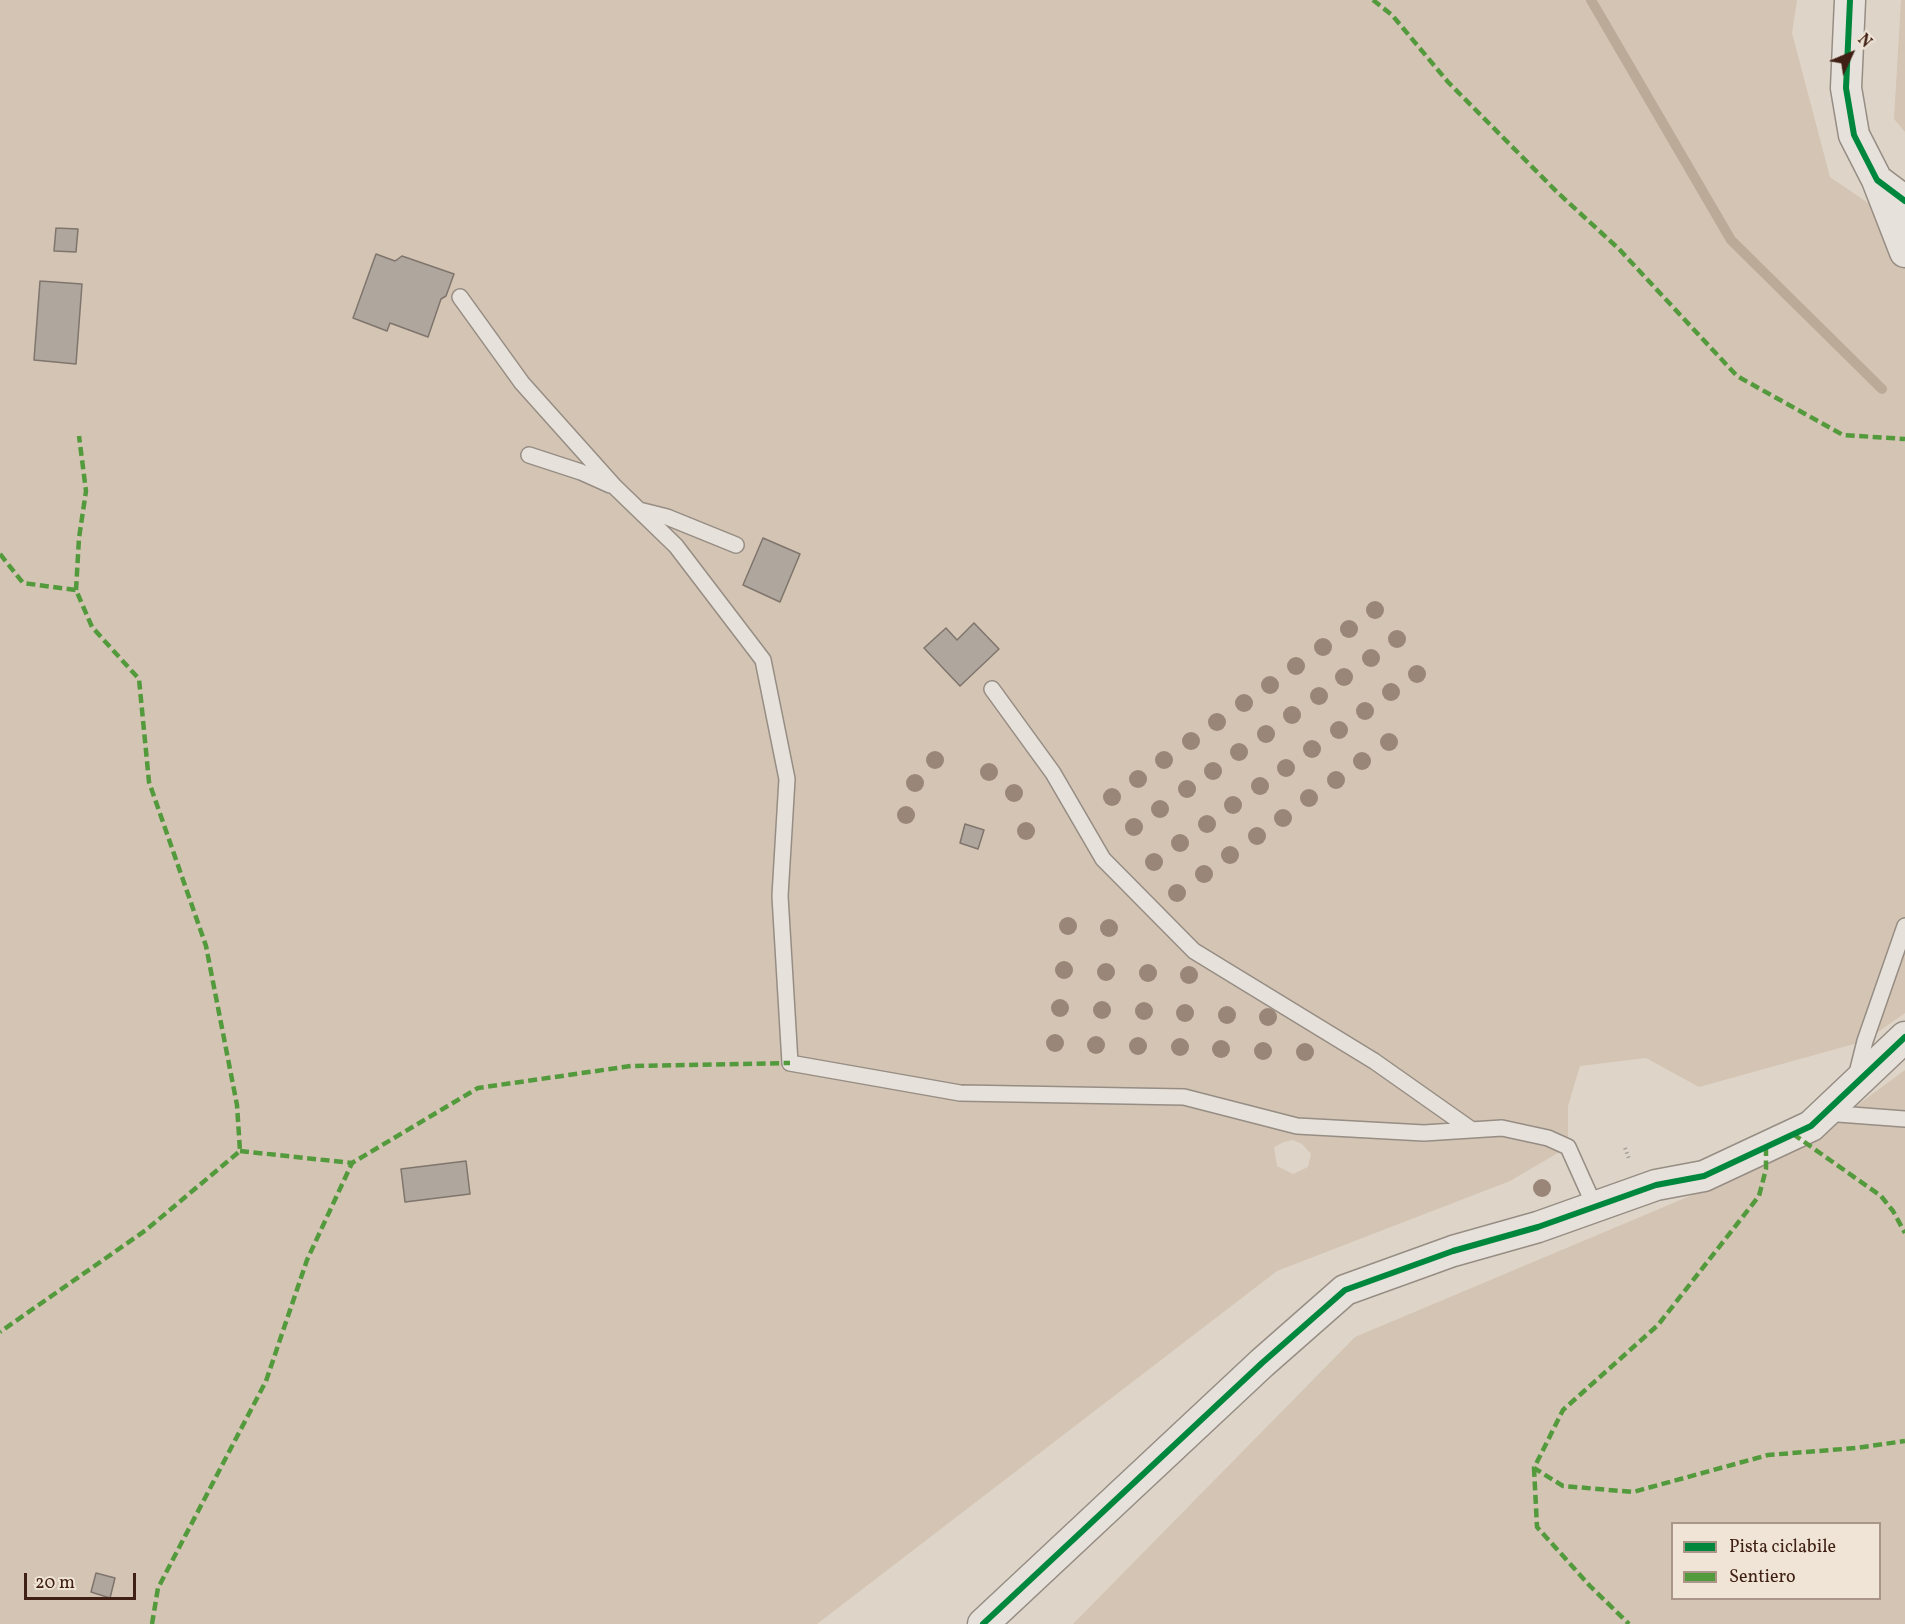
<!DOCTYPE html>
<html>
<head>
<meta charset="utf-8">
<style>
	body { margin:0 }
	#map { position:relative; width:1905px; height:1624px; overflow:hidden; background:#ded5c8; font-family:Vollkorn,serif }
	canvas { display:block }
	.legend { position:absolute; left:1671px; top:1522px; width:210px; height:78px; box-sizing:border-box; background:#efe4d5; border:2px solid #a99688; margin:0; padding:8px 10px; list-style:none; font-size:18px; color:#402014 }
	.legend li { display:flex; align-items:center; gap:12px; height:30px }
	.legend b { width:30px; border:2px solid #a99688 }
	.north { position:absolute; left:1821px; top:24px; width:60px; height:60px; -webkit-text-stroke:4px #efe4d5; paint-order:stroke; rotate:46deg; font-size:16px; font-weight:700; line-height:24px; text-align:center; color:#402014 }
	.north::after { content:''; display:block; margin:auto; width:21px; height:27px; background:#402014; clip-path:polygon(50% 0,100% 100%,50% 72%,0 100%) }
	.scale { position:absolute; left:24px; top:1573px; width:112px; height:27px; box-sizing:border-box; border:3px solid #402014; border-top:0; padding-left:8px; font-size:18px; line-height:21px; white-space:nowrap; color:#402014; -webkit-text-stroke:4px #efe4d5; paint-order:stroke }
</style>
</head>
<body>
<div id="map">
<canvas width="1905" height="1624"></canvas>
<ul class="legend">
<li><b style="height:8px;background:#00873e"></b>Pista ciclabile</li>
<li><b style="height:8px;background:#539a3d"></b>Sentiero</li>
</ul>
<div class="north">N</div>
<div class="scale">20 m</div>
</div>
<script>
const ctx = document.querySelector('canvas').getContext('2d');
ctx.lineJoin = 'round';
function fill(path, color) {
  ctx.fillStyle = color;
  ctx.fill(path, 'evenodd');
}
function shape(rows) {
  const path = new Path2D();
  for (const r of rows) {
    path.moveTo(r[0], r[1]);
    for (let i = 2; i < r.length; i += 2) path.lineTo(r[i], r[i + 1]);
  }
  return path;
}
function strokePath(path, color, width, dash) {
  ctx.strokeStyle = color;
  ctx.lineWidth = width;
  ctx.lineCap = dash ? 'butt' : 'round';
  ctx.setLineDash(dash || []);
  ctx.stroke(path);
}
fill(shape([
	[0,0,1797,0,1792,33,1830,177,1905,228,1905,1013,1865,1041,1699,1087,1646,1058,1580,1066,1568,1106,1568,1147,1510,1181,1277,1271,817,1624,0,1624],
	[1293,1140,1302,1144,1311,1154,1308,1167,1293,1174,1277,1166,1274,1147,1284,1142],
	[1901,0,1905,0,1905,132,1894,119],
	[1905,1070,1905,1624,1073,1624,1355,1337,1792,1153],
	[1672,1524,1880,1524,1880,1598,1672,1598]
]), '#d4c4b3');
strokePath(shape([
	[1591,0,1731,240,1882,389]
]), '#bcaa99', 10);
const building = shape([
	[56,228,78,229,76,252,54,251,56,228],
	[376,254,395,261,402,256,454,274,446,296,441,299,428,337,390,323,387,331,353,318,376,254],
	[40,281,82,284,76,364,34,360,40,281],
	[763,538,800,554,780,602,743,585,763,538],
	[974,623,999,649,960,686,924,648,946,628,957,640,974,623],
	[965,824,984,830,978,849,960,843,965,824],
	[466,1161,470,1194,405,1202,401,1169,466,1161],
	[96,1573,115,1578,110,1598,91,1592,96,1573]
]);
fill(building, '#afa79e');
strokePath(building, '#7f756d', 1.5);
const lane = shape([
	[460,297,522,383,615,487,676,546,763,660,787,779,780,896,790,1063,960,1093,1184,1097,1297,1126,1424,1133,1502,1128,1548,1138,1568,1147,1595,1207],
	[529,455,581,472,610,485],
	[639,510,667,517,736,545],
	[992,689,1053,773,1103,859,1194,951,1374,1061,1472,1130],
	[1856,1077,1865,1041,1905,926],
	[1825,1113,1905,1119]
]);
const street = shape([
	[1850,0,1846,88,1854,135,1877,180,1905,201],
	[1877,180,1905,252],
	[983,1624,1262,1363,1345,1290,1453,1251,1538,1227,1656,1185,1704,1176,1811,1126,1905,1037]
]);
strokePath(lane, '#968d84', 18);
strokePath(street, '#968d84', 33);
strokePath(shape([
	[1625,1148,1629,1159]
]), '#a8a19b', 4, [1.5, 3]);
strokePath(lane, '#e6e1da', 15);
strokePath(street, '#e6e1da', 30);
strokePath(shape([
	[1373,0,1392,15,1448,82,1557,192,1619,249,1737,376,1843,435,1905,439],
	[0,554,23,583,76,590,92,627,139,679,149,782,206,946,237,1105,240,1151,146,1230,0,1332],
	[76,590,79,538,86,491,79,436],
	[1793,1134,1881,1196,1893,1211,1905,1233],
	[1766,1147,1766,1169,1759,1196,1658,1325,1563,1410,1534,1468,1563,1486,1633,1492,1768,1455,1856,1448,1905,1441],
	[240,1151,352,1163],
	[1534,1468,1537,1527,1590,1586,1629,1624],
	[152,1624,158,1588,266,1381,307,1260,352,1163,478,1088,631,1066,790,1063]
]), '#539a3d', 4.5, [9, 4.5]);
strokePath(shape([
	[1850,0,1846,88,1854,135,1877,180,1905,201],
	[983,1624,1262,1363,1345,1290,1453,1251,1538,1227,1656,1185,1704,1176,1811,1126,1905,1037]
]), '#00873e', 6);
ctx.fillStyle = '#9a8679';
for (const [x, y] of [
	[1375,610],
	[1349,629],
	[1397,639],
	[1323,647],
	[1371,658],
	[1296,666],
	[1417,674],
	[1344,677],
	[1270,685],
	[1391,692],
	[1319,696],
	[1244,703],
	[1365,711],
	[1292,715],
	[1217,722],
	[1339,730],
	[1266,734],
	[1191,741],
	[1389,742],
	[1312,749],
	[1239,752],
	[935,760],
	[1164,760],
	[1362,761],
	[1286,768],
	[1213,771],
	[989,772],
	[1138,779],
	[1336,780],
	[915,783],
	[1260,786],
	[1187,789],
	[1014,793],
	[1112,797],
	[1309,798],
	[1233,805],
	[1160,809],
	[906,815],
	[1283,818],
	[1207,824],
	[1134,827],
	[1026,831],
	[1257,836],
	[1180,843],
	[1230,855],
	[1154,862],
	[1204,874],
	[1177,893],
	[1068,926],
	[1109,928],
	[1064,970],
	[1106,972],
	[1148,973],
	[1189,975],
	[1060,1008],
	[1102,1010],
	[1144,1011],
	[1185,1013],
	[1227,1015],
	[1268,1017],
	[1055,1043],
	[1096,1045],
	[1138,1046],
	[1180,1047],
	[1221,1049],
	[1263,1051],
	[1305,1052],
	[1542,1188]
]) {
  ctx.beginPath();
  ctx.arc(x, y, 9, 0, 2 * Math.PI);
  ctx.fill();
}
</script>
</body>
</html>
